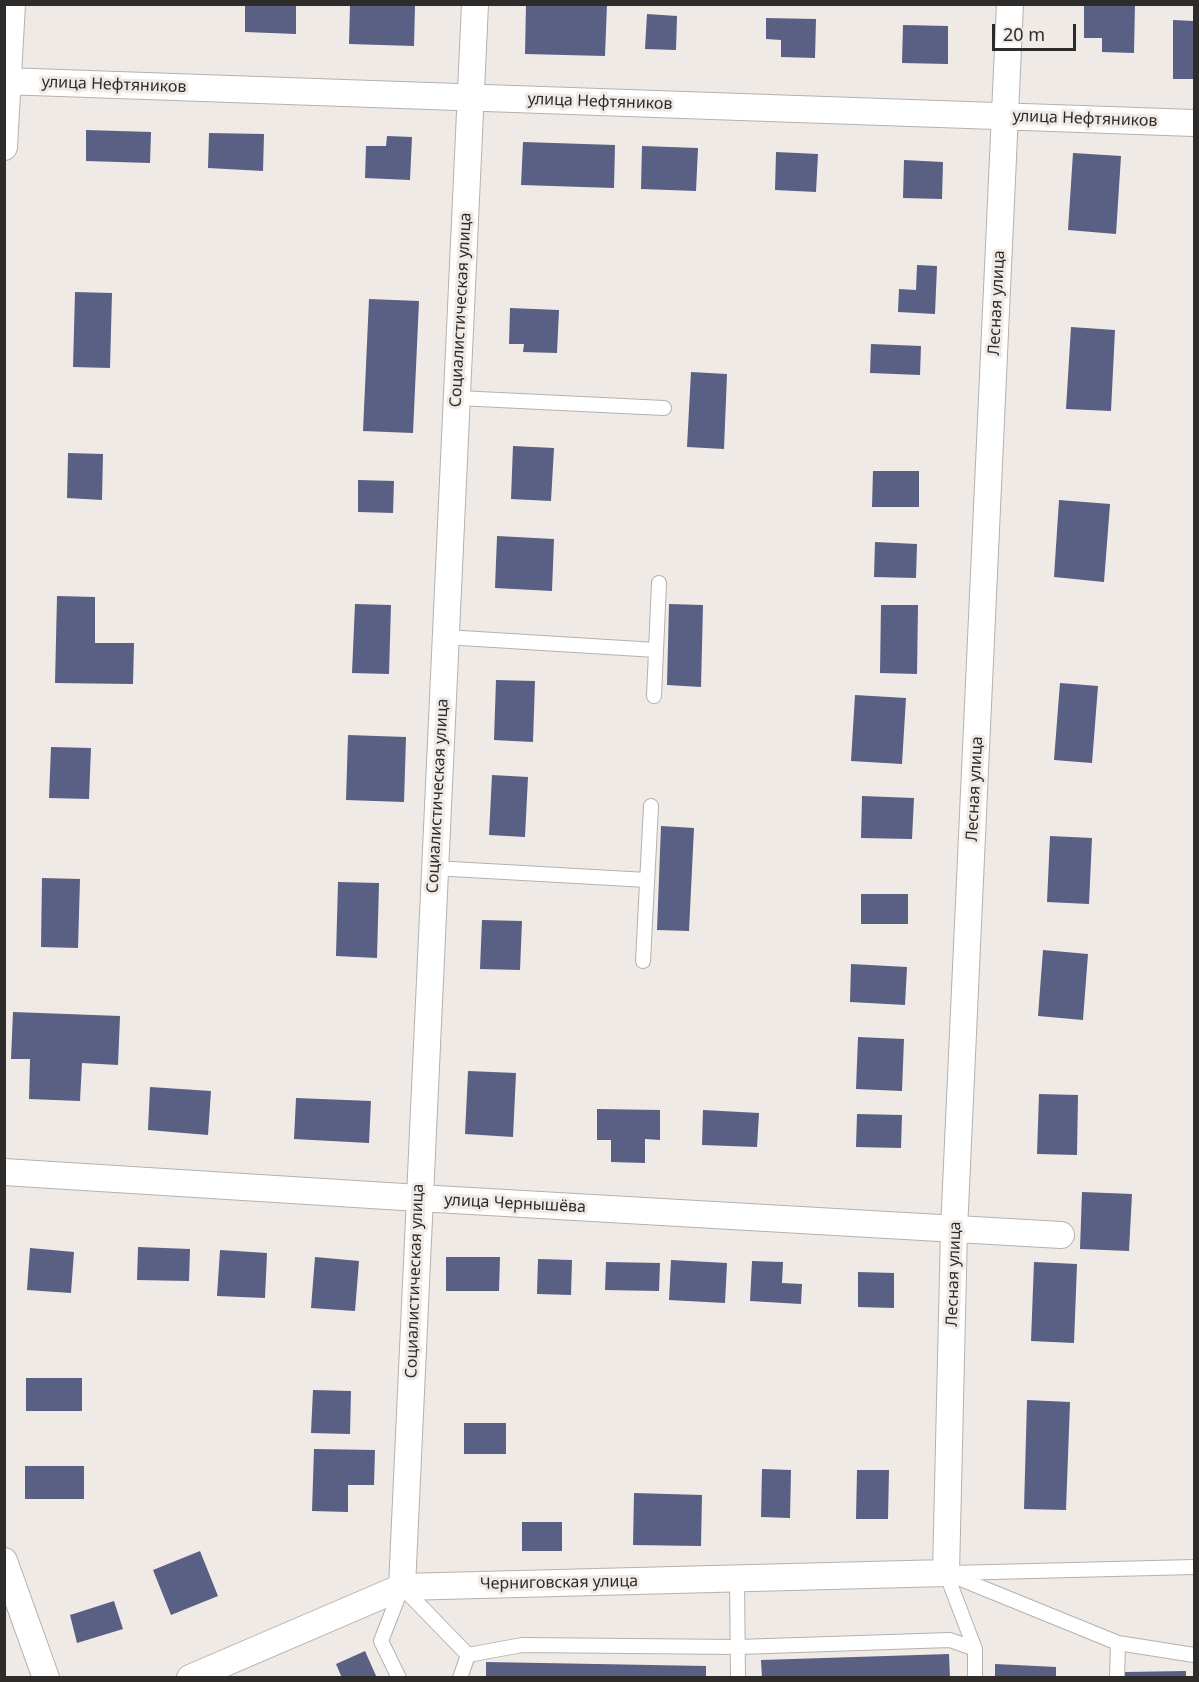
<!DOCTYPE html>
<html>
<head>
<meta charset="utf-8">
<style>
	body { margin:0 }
	#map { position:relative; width:1199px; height:1682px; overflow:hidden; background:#f0eae6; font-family:"Noto Sans",sans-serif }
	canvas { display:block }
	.frame { position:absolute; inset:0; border:6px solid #2e2c2a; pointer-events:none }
	.scale { position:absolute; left:992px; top:24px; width:84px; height:27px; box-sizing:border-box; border:3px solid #2e2c2a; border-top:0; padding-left:8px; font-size:18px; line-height:21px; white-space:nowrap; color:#2e2c2a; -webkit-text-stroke:4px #f0eae6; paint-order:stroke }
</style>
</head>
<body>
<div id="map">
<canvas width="1199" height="1682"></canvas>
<div class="frame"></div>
<div class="scale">20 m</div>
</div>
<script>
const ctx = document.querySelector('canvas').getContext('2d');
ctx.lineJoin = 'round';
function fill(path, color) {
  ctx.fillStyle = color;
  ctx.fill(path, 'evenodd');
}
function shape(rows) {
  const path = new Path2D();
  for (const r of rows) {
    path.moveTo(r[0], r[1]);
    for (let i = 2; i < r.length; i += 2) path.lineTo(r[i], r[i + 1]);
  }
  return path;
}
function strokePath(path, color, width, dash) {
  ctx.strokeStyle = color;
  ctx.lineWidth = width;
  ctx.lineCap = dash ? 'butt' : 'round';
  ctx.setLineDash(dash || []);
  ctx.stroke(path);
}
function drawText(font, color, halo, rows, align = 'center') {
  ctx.font = font + ' "Noto Sans",sans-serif';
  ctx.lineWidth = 6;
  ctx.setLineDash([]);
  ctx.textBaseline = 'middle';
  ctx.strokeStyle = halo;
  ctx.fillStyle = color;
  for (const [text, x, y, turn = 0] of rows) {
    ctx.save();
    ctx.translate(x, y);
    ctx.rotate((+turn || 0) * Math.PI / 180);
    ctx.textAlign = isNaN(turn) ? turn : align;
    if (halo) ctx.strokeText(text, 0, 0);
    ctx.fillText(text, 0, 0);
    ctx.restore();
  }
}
fill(shape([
	[245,4,296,4,296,34,245,32],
	[350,4,415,6,414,46,349,44],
	[526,4,607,4,605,56,525,54],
	[1084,4,1135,4,1134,53,1102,52,1102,38,1084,38],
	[647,14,677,16,676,50,645,49],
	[766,18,816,19,815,58,781,57,781,40,766,39],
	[1173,20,1194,21,1194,79,1173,79],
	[903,25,948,26,948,64,902,63],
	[86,130,151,132,150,163,86,161],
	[209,133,264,134,263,171,208,168],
	[387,136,412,137,410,180,365,178,366,146,386,146],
	[523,142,615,145,614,188,521,185],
	[642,146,698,148,696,191,641,189],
	[776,152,818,154,816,192,775,190],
	[1073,153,1121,156,1116,234,1068,230],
	[904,160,943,162,942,199,903,198],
	[917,265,937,266,935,314,898,312,899,289,916,290],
	[75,292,112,293,110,368,73,367],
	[369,299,419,301,413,433,363,431],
	[510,308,559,310,557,353,523,352,524,344,509,344],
	[1071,327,1115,330,1111,411,1066,409],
	[871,344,921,346,920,375,870,373],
	[691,372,727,374,724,449,687,447],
	[513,446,554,448,551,501,511,499],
	[68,453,103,454,102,500,67,498],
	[873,471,919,471,919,507,872,507],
	[358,480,394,481,393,513,358,512],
	[1059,500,1110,504,1104,582,1054,577],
	[497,536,554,539,552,591,495,588],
	[875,542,917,544,916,578,874,577],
	[57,596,95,597,95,643,134,643,133,684,55,683],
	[355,604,391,605,389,674,352,673],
	[669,604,703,605,701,687,667,685],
	[881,605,918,605,917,674,880,673],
	[496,680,535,681,533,742,494,740],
	[1060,683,1098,686,1092,763,1054,760],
	[855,695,906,698,902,764,851,761],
	[348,735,406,737,404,802,346,800],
	[51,747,91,748,89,799,49,798],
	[492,775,528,777,525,837,489,835],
	[862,796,914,798,912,839,861,838],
	[661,826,694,828,689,931,657,930],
	[1050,836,1092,838,1089,904,1047,902],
	[42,878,80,879,78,948,41,947],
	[338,882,379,883,377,958,336,956],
	[861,894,908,894,908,924,861,924],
	[482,920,522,921,520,970,480,969],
	[1043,950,1088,954,1083,1020,1038,1016],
	[851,964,907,967,905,1005,850,1002],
	[13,1012,120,1016,118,1065,82,1063,80,1101,29,1099,30,1059,11,1059],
	[858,1037,904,1039,902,1091,856,1089],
	[468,1071,516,1073,513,1137,465,1134],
	[150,1087,211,1091,208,1135,148,1130],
	[1039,1094,1078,1095,1077,1155,1037,1154],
	[296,1098,371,1101,369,1143,294,1139],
	[597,1109,660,1110,660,1140,645,1139,645,1163,611,1162,611,1140,597,1140],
	[703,1110,759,1113,757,1147,702,1145],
	[857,1114,902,1115,901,1148,856,1147],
	[1082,1192,1132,1194,1129,1251,1080,1249],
	[138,1247,190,1249,189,1281,137,1280],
	[30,1248,74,1252,71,1293,27,1290],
	[220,1250,267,1253,265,1298,217,1296],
	[315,1257,359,1261,355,1311,311,1308],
	[446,1257,500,1257,499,1291,446,1291],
	[538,1259,572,1260,571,1295,537,1294],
	[671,1260,727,1263,725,1303,669,1300],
	[752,1261,783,1262,782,1283,802,1284,801,1304,750,1301],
	[606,1262,660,1263,659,1291,605,1290],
	[1034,1262,1077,1264,1074,1343,1031,1341],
	[858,1272,894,1273,894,1308,858,1307],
	[26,1378,82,1378,82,1411,26,1411],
	[313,1390,351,1391,350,1434,311,1433],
	[1027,1400,1070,1402,1066,1510,1024,1509],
	[464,1423,506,1423,506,1454,464,1454],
	[314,1449,375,1450,374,1485,348,1485,348,1512,312,1511],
	[25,1466,84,1466,84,1499,25,1499],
	[762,1469,791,1470,790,1518,761,1517],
	[857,1470,889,1470,888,1519,856,1519],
	[634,1493,702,1495,701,1546,633,1545],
	[522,1522,562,1522,562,1551,522,1551],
	[200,1551,218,1596,171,1615,153,1570],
	[114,1601,123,1629,77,1643,70,1615],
	[365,1651,377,1678,342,1678,336,1664],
	[949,1654,950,1678,762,1678,761,1660],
	[486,1662,706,1666,706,1678,486,1678],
	[995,1664,1056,1667,1056,1678,995,1678],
	[1186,1671,1186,1678,1124,1678,1124,1672]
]), '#5a5f84');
const lane = shape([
	[458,398,664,408],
	[445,637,656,650],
	[654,696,659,583],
	[434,868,647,880],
	[643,961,651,806],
	[946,1573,1118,1643,1194,1655],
	[946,1573,975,1649,975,1678],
	[951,1573,1194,1567],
	[737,1579,738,1678],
	[399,1678,381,1641,402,1587,468,1655],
	[460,1678,468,1655,522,1645,738,1647,950,1640,975,1649],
	[1117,1678,1118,1643]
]);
const street = shape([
	[4,81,1194,123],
	[4,147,12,4],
	[4,1172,419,1198,1061,1235],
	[4,1561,46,1678],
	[402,1587,475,4],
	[190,1678,402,1587,946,1573,954,1230,1010,4]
]);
strokePath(lane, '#b7b1ad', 16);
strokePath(street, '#b7b1ad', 28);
strokePath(lane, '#fff', 14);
strokePath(street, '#fff', 26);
drawText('16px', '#2e2c2a', '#f0eae6', [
	["улица Нефтяников",114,85,2],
	["улица Нефтяников",600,102,2],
	["улица Нефтяников",1085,119,2],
	["Лесная улица",997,303,-87],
	["Социалистическая улица",461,310,-87],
	["Лесная улица",975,789,-87],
	["Социалистическая улица",438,796,-87],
	["улица Чернышёва",515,1204,3],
	["Лесная улица",954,1274,-88],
	["Социалистическая улица",415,1281,-88],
	["Черниговская улица",559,1583,-1]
]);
</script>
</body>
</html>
